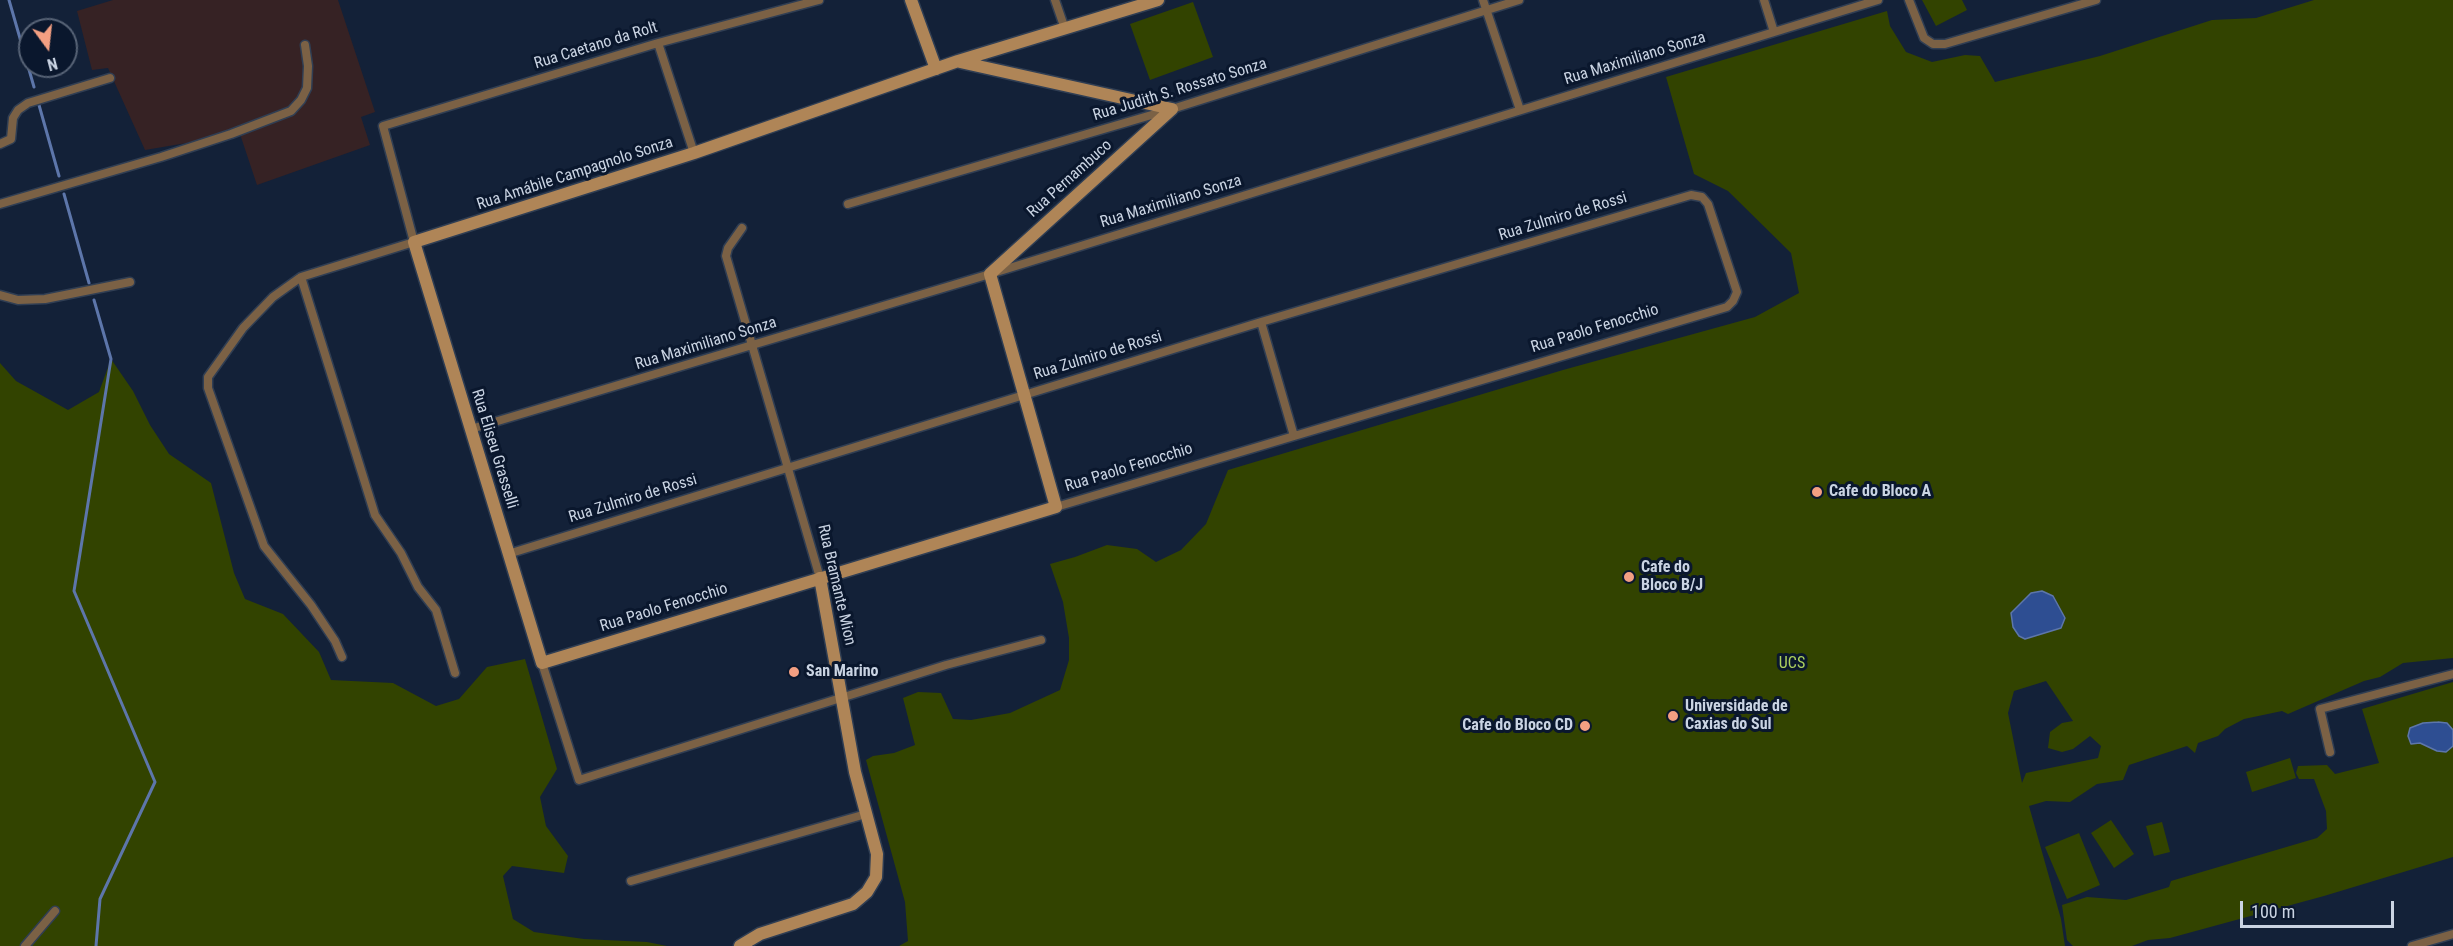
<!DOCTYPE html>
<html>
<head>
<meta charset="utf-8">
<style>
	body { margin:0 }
	#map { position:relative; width:2453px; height:946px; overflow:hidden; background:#132138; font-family:"Roboto Condensed",sans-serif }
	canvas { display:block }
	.north { position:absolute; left:18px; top:18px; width:60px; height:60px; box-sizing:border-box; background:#0a172d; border:2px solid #576376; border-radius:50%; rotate:165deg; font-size:16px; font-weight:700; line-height:24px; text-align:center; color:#cad4e3 }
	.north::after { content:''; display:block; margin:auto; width:21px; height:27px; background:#f39f82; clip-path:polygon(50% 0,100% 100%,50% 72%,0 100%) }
	.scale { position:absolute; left:2240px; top:901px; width:154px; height:27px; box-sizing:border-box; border:3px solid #cad4e3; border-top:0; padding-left:8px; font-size:18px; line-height:21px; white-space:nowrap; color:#cad4e3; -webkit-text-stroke:4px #0a172d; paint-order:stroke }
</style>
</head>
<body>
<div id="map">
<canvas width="2453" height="946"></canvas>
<div class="north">N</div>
<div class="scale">100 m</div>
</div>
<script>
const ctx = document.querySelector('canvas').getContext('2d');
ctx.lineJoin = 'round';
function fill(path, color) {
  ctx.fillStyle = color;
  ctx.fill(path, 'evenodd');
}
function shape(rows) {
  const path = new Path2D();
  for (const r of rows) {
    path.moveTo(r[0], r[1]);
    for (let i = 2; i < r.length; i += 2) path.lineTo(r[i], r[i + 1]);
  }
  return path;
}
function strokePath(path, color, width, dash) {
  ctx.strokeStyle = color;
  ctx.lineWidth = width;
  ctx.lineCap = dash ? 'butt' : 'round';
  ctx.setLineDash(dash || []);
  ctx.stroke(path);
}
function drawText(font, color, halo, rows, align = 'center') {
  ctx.font = font + ' "Roboto Condensed",sans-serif';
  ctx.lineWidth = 6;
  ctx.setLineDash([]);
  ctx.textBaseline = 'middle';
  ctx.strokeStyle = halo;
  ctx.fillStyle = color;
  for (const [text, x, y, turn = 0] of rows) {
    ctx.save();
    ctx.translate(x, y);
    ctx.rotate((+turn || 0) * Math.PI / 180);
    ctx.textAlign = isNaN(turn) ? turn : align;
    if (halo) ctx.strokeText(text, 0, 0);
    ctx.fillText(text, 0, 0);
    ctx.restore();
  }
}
fill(shape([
	[113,0,338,0,375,112,361,117,370,145,257,185,240,134,145,150,108,68,92,70,77,11]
]), '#362224');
fill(shape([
	[1922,0,1962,0,1967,10,1936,26],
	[2314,0,2453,0,2453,658,2403,663,2380,677,2364,681,2288,714,2282,711,2244,719,2225,729,2218,736,2198,743,2195,753,2187,746,2129,765,2123,780,2097,784,2070,802,2046,801,2029,806,2061,919,2065,946,899,946,908,941,905,902,866,760,873,756,894,753,915,745,903,698,918,692,941,693,953,719,971,720,1010,713,1060,690,1069,660,1069,638,1063,602,1050,564,1075,557,1107,545,1137,549,1156,562,1181,550,1206,524,1228,470,1563,370,1755,317,1799,293,1791,253,1728,191,1694,174,1666,77,1887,11,1890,26,1906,52,1932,62,1965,55,1980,56,1995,82,2100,56,2212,20,2256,18],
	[2046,681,2073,721,2062,723,2050,732,2048,748,2062,752,2073,749,2090,736,2101,746,2098,758,2026,773,2022,783,2008,713,2014,691],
	[1193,2,1213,57,1150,80,1130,24],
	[111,359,133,391,150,425,169,454,211,483,234,573,245,599,283,614,319,652,331,680,393,683,436,706,459,699,487,667,525,659,557,769,540,797,546,826,568,856,564,873,512,866,503,876,513,919,534,932,584,939,647,942,667,946,0,946,0,363,16,381,68,410,99,392],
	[2453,682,2453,857,2324,896,2170,938,2148,940,2132,946,2073,946,2067,940,2062,905,2087,897,2126,900,2169,887,2171,881,2317,838,2327,829,2326,811,2314,779,2299,779,2296,773,2298,766,2327,765,2335,774,2379,763,2362,709],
	[2290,758,2296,778,2252,792,2246,772],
	[2111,820,2134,854,2114,868,2091,833],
	[2162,822,2170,852,2154,856,2146,826],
	[2079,833,2100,885,2067,899,2045,847]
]), '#324300');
const water = shape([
	[2042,591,2053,596,2065,618,2061,628,2025,639,2019,636,2013,627,2011,613,2031,593,2042,591],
	[2438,722,2447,723,2453,730,2453,746,2446,752,2437,751,2420,743,2411,744,2408,736,2410,728,2423,723,2438,722]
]);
fill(water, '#2e4e92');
strokePath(water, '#5d76aa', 1.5);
strokePath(shape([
	[9,0,34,87],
	[39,105,59,176],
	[64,194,89,283],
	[94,300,111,359,74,591,155,782,100,899,96,946]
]), '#5d76aa', 3);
const street = shape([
	[1055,0,1065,29],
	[1483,0,1520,110],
	[1764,0,1774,32],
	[1909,0,1924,38,1933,44,1945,44,2096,0],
	[658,43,694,153],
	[0,144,11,139,13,118,18,110,28,103,110,78],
	[0,204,161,157,231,134,291,111,301,100,307,88,308,66,305,45],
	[848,204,1172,109,1519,0],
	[742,228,728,248,726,256,820,578],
	[301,277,375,515,401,553,418,587,436,610,455,673],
	[0,295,18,300,45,299,130,282],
	[1261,322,1294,436],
	[471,429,990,274,1878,0],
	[508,554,1261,322,1691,195,1702,197,1708,204,1737,292,1733,301,1727,307,1056,507],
	[342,657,335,641,311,605,264,546,208,388,208,377,243,328,273,297,301,277,414,242,383,126,658,43,819,0],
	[542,663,579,780,946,665,1041,640],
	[2330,752,2320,709,2453,674],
	[631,881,866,814],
	[25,946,55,911],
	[2412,946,2453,934]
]);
const secondary = shape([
	[911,0,936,69],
	[1158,0,958,61,694,153,414,242,542,663,1056,507,990,274,1172,109],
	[960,62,1172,109],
	[740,946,760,934,853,904,867,892,876,877,877,854,855,772,820,578]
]);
strokePath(street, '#303e53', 11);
strokePath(secondary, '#303e53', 15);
strokePath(street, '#7b6145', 8);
strokePath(secondary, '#af8557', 12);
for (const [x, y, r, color] of [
	[1817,492,6,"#f39f82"],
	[1629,577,6,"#f39f82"],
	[794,672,6,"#f39f82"],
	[1673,716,6,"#f39f82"],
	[1585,726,6,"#f39f82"]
]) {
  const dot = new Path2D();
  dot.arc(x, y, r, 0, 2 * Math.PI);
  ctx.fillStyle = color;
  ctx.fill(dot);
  strokePath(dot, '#0a172d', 2);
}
drawText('16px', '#cad4e3', '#0a172d', [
	["Rua Caetano da Rolt",596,46,-17],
	["Rua Maximiliano Sonza",1635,59,-17],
	["Rua Judith S. Rossato Sonza",1180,90,-17],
	["Rua Amábile Campagnolo Sonza",575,174,-18],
	["Rua Pernambuco",1070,179,-42],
	["Rua Maximiliano Sonza",1171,202,-17],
	["Rua Zulmiro de Rossi",1563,217,-17],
	["Rua Paolo Fenocchio",1595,329,-17],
	["Rua Maximiliano Sonza",706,344,-17],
	["Rua Zulmiro de Rossi",1098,356,-17],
	["Rua Eliseu Grasselli",494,449,73],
	["Rua Paolo Fenocchio",1129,468,-17],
	["Rua Zulmiro de Rossi",633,499,-17],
	["Rua Bramante Mion",836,585,77],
	["Rua Paolo Fenocchio",664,608,-17]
]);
drawText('bold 16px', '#cad4e3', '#0a172d', [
	["Cafe do Bloco A",1829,492],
	["Cafe do",1641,568],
	["Bloco B/J",1641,586],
	["San Marino",806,672],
	["Universidade de",1685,707],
	["Caxias do Sul",1685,725],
	["Cafe do Bloco CD",1573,726,"right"]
], 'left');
drawText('16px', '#aed25f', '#0a172d', [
	["UCS",1792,664]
]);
</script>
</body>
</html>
